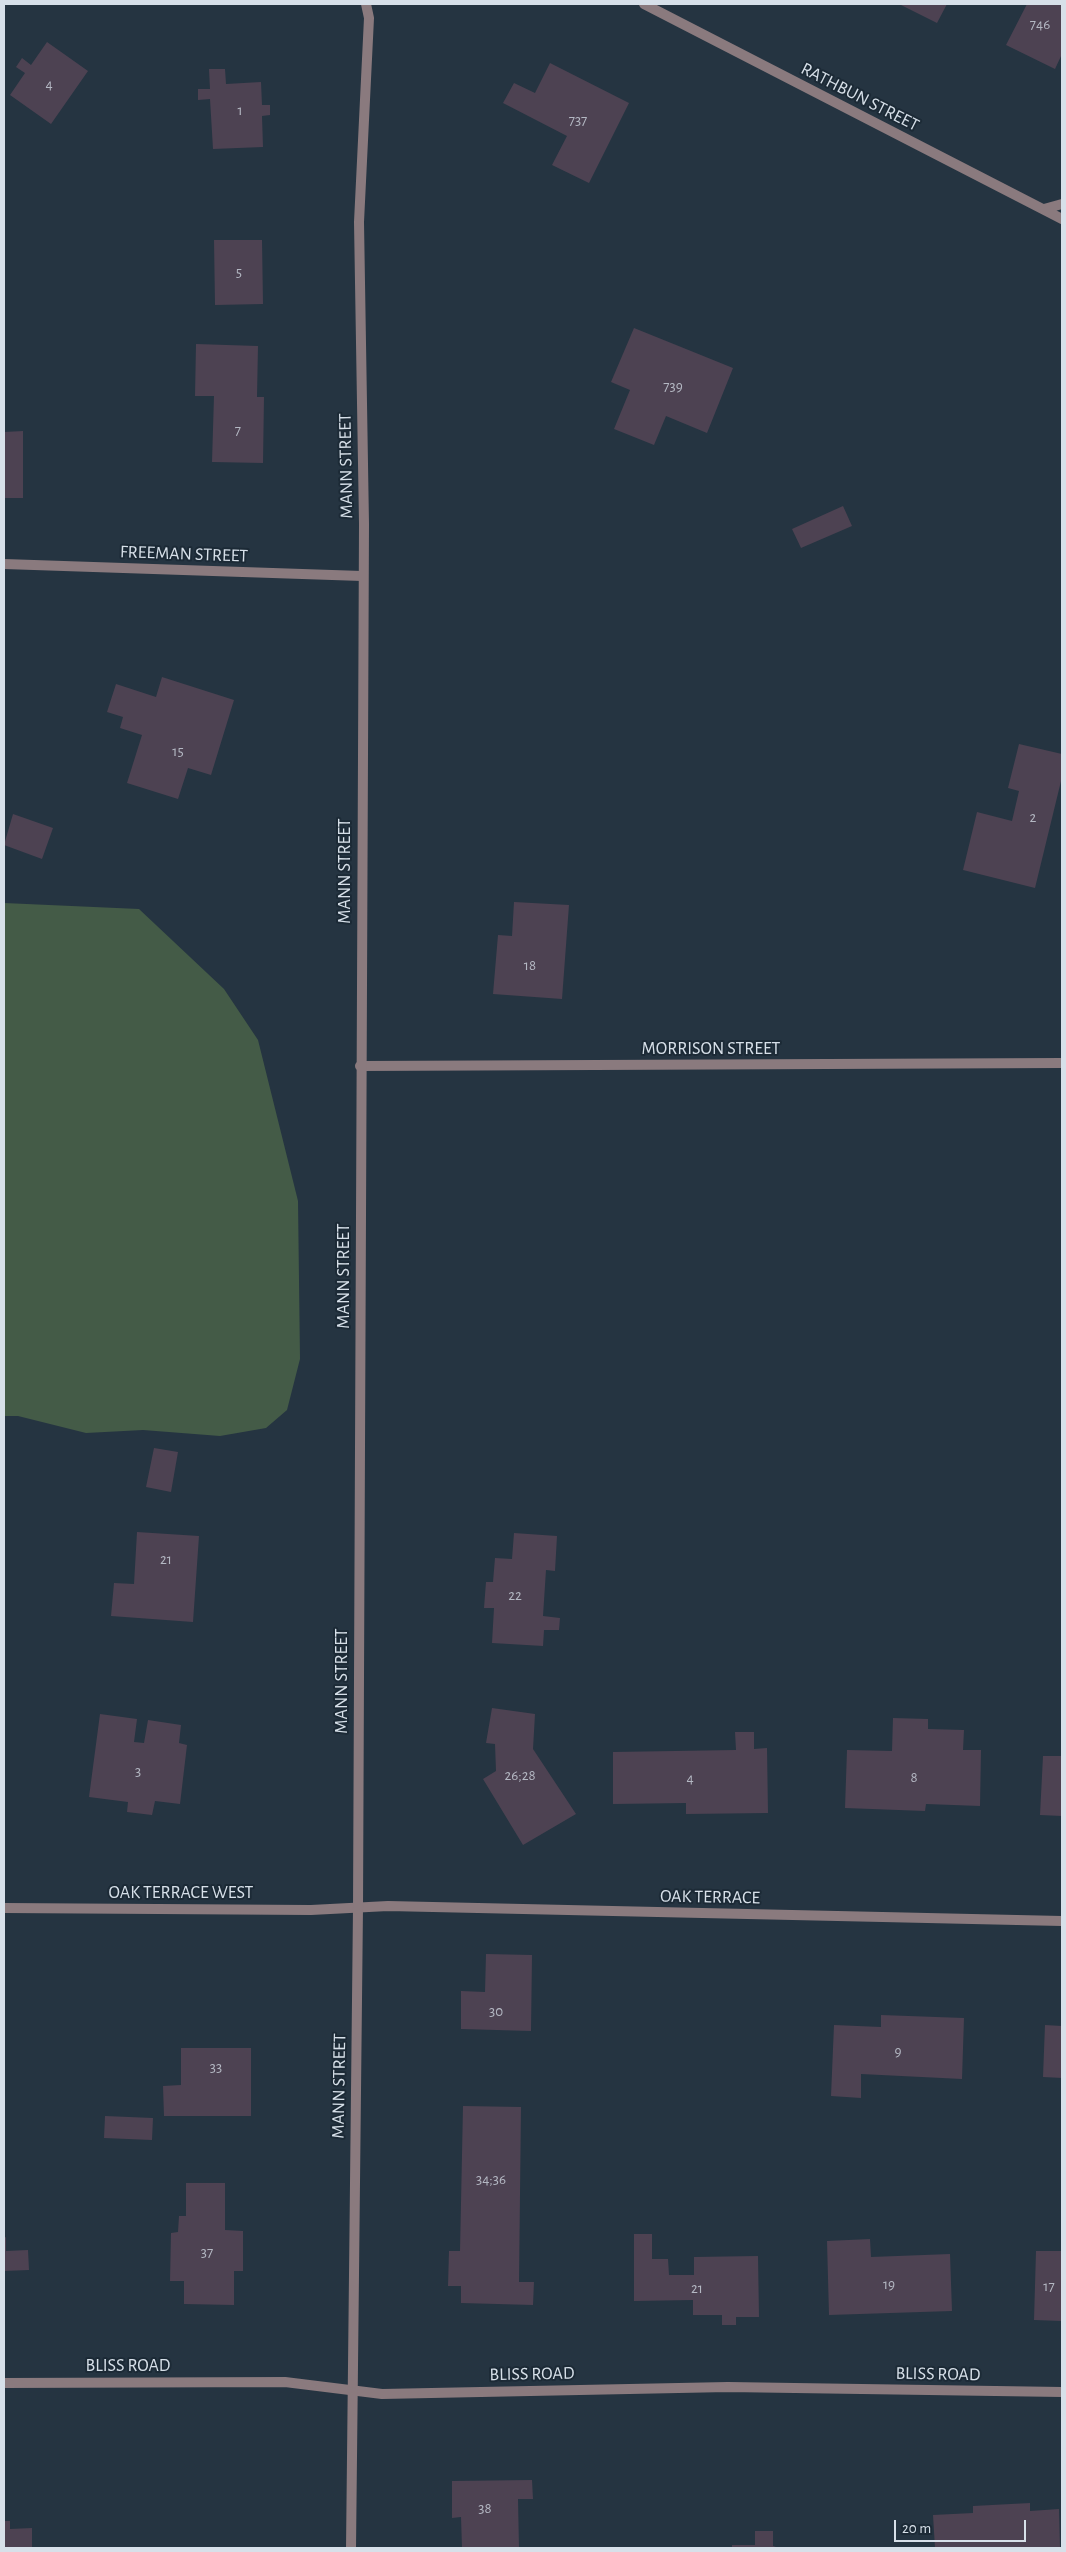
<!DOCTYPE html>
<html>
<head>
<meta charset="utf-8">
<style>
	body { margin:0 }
	#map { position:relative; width:1066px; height:2552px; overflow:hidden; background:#253441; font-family:"Alegreya Sans",sans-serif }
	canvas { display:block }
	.frame { position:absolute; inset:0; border:5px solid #d7e0e9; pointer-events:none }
	.scale { position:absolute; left:894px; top:2520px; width:132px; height:22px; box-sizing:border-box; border:2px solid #d7e0e9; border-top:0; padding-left:6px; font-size:15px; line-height:18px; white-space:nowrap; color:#d7e0e9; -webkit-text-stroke:4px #1c2a36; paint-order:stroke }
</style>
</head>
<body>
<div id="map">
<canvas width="1066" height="2552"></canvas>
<div class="frame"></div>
<div class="scale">20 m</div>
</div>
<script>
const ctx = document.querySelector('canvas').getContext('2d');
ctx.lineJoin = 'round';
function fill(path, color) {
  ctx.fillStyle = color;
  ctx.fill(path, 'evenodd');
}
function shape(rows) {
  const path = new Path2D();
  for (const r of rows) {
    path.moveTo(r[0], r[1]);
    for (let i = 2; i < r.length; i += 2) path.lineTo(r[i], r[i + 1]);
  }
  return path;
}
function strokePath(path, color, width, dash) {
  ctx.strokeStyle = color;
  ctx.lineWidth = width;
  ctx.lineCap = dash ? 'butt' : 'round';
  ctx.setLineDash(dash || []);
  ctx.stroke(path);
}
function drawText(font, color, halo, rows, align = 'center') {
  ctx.font = font + ' "Alegreya Sans",sans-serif';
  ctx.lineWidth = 4;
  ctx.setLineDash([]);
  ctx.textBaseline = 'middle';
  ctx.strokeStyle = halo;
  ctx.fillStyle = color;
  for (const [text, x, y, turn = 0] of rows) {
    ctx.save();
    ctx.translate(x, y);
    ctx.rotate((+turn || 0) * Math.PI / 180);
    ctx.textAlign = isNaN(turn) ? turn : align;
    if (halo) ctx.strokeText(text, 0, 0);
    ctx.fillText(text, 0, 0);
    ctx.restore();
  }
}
fill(shape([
	[4,903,139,909,224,989,258,1040,298,1201,300,1359,287,1410,266,1428,220,1436,143,1430,86,1433,18,1416,4,1416]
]), '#445b47');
fill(shape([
	[899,4,947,4,937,23],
	[1027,4,1062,4,1062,54,1055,69,1006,45],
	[47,42,88,71,51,124,10,95,25,73,16,67,22,58,31,65],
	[550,63,629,103,589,183,552,165,567,136,503,103,514,83,535,93],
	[209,69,225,69,226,84,261,82,262,105,270,105,270,115,262,116,263,147,213,149,210,99,198,100,198,89,210,89],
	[214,240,262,240,263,304,215,305],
	[634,328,733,368,707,433,666,416,654,445,614,429,630,390,611,382],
	[196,344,258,346,257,397,264,397,263,463,212,462,214,396,195,396],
	[23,431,23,498,4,498,4,432],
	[843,506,852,526,801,548,792,529],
	[162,677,234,700,211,775,188,768,178,799,127,783,142,735,120,728,123,717,107,712,116,684,156,697],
	[1019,744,1062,754,1062,777,1035,888,963,870,977,812,1012,821,1019,791,1008,788],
	[13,814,53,828,42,859,4,845],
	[514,902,569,905,562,999,493,994,498,935,512,936],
	[154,1448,178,1452,171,1492,146,1487],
	[137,1532,199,1536,193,1622,111,1616,114,1583,134,1584],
	[514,1533,557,1536,555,1571,546,1570,543,1616,560,1618,559,1630,544,1630,543,1646,492,1643,494,1608,484,1608,486,1582,493,1582,495,1558,512,1559],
	[492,1708,535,1714,533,1749,576,1814,523,1845,483,1779,496,1771,495,1744,486,1743],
	[100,1714,137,1719,134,1742,144,1743,148,1720,181,1725,179,1743,187,1745,180,1804,155,1801,152,1815,127,1812,128,1802,89,1797],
	[893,1718,928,1719,928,1729,964,1730,963,1750,981,1750,980,1806,926,1804,925,1811,845,1808,847,1750,892,1751],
	[735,1732,754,1732,754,1749,767,1748,768,1813,686,1814,686,1803,613,1804,613,1752,736,1750],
	[1043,1756,1062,1756,1062,1816,1040,1815],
	[486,1954,532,1955,531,2031,461,2029,461,1991,485,1992],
	[881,2015,964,2018,962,2079,861,2074,861,2098,831,2096,834,2025,881,2027],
	[1045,2025,1062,2026,1062,2078,1043,2077],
	[181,2048,251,2048,251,2116,164,2116,163,2086,181,2085],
	[463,2106,521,2107,519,2282,534,2282,533,2305,461,2303,461,2286,448,2286,449,2251,460,2251],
	[105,2116,153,2118,152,2140,104,2138],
	[186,2183,225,2183,225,2230,243,2231,243,2271,234,2271,234,2305,184,2304,184,2281,170,2281,171,2233,178,2232,179,2216,186,2216],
	[634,2234,652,2234,652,2259,668,2259,669,2275,694,2275,694,2257,758,2256,759,2317,736,2317,736,2325,722,2325,722,2315,693,2315,693,2300,634,2301],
	[6,2237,6,2251,28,2250,29,2270,4,2271,4,2238],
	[870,2239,871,2257,950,2254,952,2311,829,2315,827,2241],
	[1036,2251,1062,2251,1062,2321,1034,2320],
	[532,2480,533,2499,518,2499,519,2548,462,2548,461,2517,452,2518,452,2481],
	[1030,2503,1030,2511,1059,2509,1060,2548,935,2548,933,2515,973,2513,973,2506],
	[4,2521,10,2521,10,2529,32,2528,32,2548,4,2548],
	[755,2531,773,2531,773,2546,779,2548,732,2548,732,2545,755,2545]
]), '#4d4252');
strokePath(shape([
	[644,4,1062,219],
	[1044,209,1062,204],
	[4,564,362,576],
	[360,1066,1062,1063],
	[4,1908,311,1910,388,1906,1062,1921],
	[4,2383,285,2382,382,2394,728,2387,1062,2392]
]), '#8a7a7e', 10);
strokePath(shape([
	[351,2548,358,1908,364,524,359,222,369,18,366,4]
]), '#8a7a7e', 10);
drawText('15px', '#b4b8c3', null, [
	["746",1040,24],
	["4",49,84],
	["1",240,110],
	["737",578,120],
	["5",239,272],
	["739",673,386],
	["7",238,430],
	["15",178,751],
	["2",1033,817],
	["18",530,965],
	["21",166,1559],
	["22",515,1595],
	["3",138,1771],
	["26;28",520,1775],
	["8",914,1777],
	["4",690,1778],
	["30",496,2011],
	["9",898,2051],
	["33",216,2067],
	["34;36",491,2179],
	["37",207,2252],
	["19",889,2284],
	["17",1049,2286],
	["21",697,2288],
	["38",485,2508]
]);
drawText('18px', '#d7e0e9', '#1c2a36', [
	["RATHBUN STREET",860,97,27],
	["MANN STREET",346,466,-91],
	["FREEMAN STREET",184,554,2],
	["MANN STREET",345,871,-90],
	["MORRISON STREET",711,1049],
	["MANN STREET",344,1276,-90],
	["MANN STREET",342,1681,-90],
	["OAK TERRACE WEST",181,1893],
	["OAK TERRACE",710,1897,1],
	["MANN STREET",339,2086,-89],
	["BLISS ROAD",128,2366],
	["BLISS ROAD",532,2374,-1],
	["BLISS ROAD",938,2374,1]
]);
</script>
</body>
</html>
